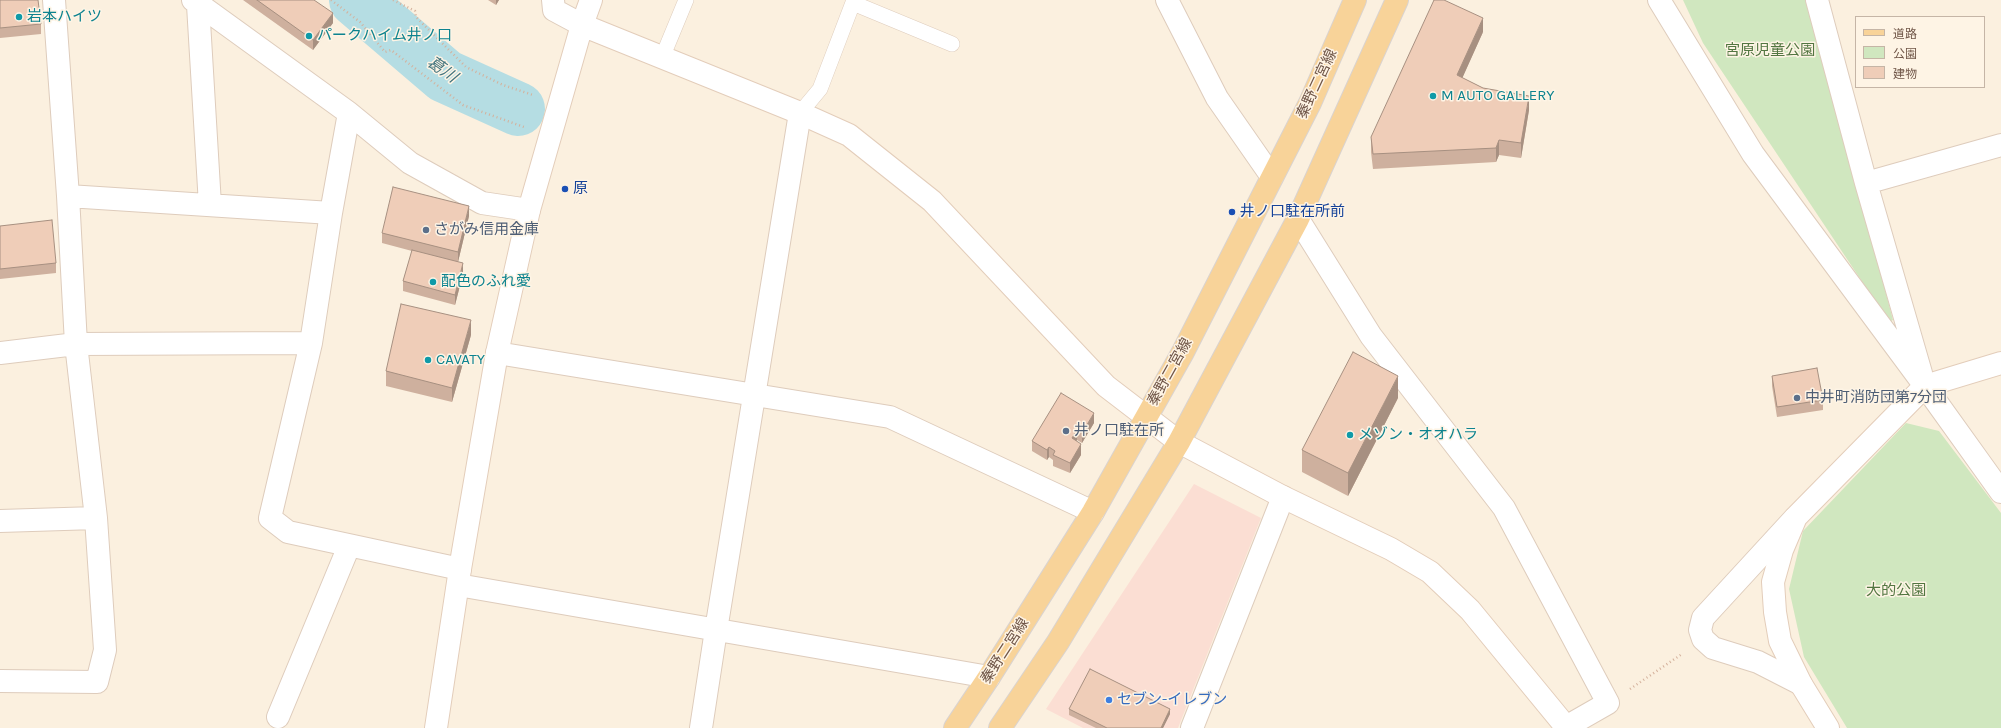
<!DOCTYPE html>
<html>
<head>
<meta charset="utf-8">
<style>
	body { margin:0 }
	#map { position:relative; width:2001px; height:728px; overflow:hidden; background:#fbf0df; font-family:Karla,"Noto Sans JP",sans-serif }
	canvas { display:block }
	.legend { position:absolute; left:1855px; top:16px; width:130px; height:72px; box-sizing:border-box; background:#fef4e5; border:1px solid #c5b5a6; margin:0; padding:5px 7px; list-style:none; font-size:12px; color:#705648 }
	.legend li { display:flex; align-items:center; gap:8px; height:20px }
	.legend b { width:20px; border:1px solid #c5b5a6 }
</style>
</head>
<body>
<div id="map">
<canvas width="2001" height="728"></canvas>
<ul class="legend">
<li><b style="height:5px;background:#f8d399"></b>道路</li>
<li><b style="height:11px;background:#d0e7bf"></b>公園</li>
<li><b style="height:11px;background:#efcdb8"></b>建物</li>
</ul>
</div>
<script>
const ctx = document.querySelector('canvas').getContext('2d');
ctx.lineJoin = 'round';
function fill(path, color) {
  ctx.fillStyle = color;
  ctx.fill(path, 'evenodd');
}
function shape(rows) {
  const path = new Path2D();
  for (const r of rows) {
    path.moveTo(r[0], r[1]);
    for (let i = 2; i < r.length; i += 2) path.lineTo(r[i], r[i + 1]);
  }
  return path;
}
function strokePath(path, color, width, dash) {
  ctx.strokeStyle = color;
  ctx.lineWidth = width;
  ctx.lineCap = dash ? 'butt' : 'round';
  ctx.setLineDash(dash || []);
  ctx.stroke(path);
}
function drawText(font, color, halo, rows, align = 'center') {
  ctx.font = font + ' Karla,"Noto Sans JP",sans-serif';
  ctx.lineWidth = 3;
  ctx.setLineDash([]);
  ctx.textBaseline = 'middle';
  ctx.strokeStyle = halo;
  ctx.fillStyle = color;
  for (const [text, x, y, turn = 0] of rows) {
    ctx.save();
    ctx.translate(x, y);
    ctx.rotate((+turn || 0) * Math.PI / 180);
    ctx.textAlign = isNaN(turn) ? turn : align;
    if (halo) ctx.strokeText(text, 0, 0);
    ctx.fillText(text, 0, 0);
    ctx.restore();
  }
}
fill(shape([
	[1194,484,1261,518,1178,728,1083,728,1046,709]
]), '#fbded3');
fill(shape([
	[1683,0,1810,0,1893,320,1889,322,1703,43],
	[1906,423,1939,431,2001,513,2001,728,1847,728,1804,657,1789,589,1803,531]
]), '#d0e7bf');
strokePath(shape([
	[356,0,445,76,518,109]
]), '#b5dde3', 54);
const lane = shape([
	[853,3,952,44],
	[662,58,686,0],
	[800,113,820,89,854,0]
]);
const street = shape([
	[193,0,349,113,410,163,482,203,529,210],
	[553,0,554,10,582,25],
	[1167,0,1217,98,1272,177],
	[1659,0,1753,154,1925,386,2001,492],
	[1817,0,1866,183,1921,373],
	[198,5,210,205],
	[349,113,331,213,311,343,270,518,288,532,460,569],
	[1866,183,2001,145],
	[68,196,331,213],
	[1298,219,1371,336,1504,508,1608,703,1566,727],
	[0,353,76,344,311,343],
	[497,353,890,417,1093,512],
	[1794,519,1703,618,1700,630,1703,639,1713,648,1758,662,1801,684],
	[0,521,96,518],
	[458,585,989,677],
	[0,681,97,682,105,650,96,518,76,344,68,196,54,0],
	[278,717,349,546],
	[701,728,716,630,800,113],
	[1192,728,1283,497]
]);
const secondary = shape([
	[582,25,800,113,849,135,932,201,1106,386,1179,442,1283,497,1391,549,1430,572,1470,610,1567,728],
	[436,728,460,569,497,353,529,210,582,25,591,0],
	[1828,728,1801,684,1780,641,1775,612,1773,582,1782,550,1796,517,1925,386,2001,363]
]);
const primary = shape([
	[955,728,989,677,1093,512,1183,352,1310,103,1355,0],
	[1000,728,1058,642,1179,442,1298,219,1397,0]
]);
strokePath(lane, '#deccbc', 16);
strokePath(street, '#deccbc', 24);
strokePath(secondary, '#e3cdba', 24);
strokePath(primary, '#dad3cf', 24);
strokePath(shape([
	[331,0,360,22,385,52,391,50,463,105,524,127],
	[393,0,415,11,416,17,466,67,503,85,533,95],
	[1630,689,1682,654]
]), '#d4b19c', 2.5, [1, 3]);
strokePath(lane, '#fff', 15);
strokePath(street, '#fff', 22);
strokePath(secondary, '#fff', 22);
strokePath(primary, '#f8d399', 22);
fill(shape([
	[0,0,41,24,41,34,0,38],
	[243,0,314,0,333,23,313,50],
	[488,0,499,0,496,5],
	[1483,32,1462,78,1529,110,1521,158,1499,155,1496,162,1373,169,1371,152,1371,137],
	[469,216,458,262,463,274,455,305,403,291,403,281,412,251,382,243,382,233],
	[0,226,56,263,56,273,0,279],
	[471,335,452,402,386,386,386,371],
	[1772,376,1823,400,1823,410,1777,417,1772,386],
	[1398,398,1348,496,1302,472,1302,450],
	[1094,423,1082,443,1077,440,1076,441,1081,455,1070,473,1053,466,1053,460,1049,457,1047,460,1032,451,1032,441],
	[1069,709,1170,714,1163,728,1096,728,1069,715]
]), '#ceb09e');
fill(shape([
	[496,0,499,0,496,5],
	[333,13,333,23,313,50,313,40],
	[1483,18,1483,32,1457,90,1457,75],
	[1529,96,1529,110,1521,158,1521,143],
	[1499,140,1499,155,1496,162,1496,148],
	[469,206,469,216,458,262,458,252],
	[463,263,463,274,455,305,455,295],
	[471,320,471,335,452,402,452,388],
	[1398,376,1398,398,1348,496,1348,473],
	[1094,413,1094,423,1082,443,1082,433],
	[1077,430,1077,440,1072,449,1072,438],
	[1081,444,1081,455,1070,473,1070,463],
	[1049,447,1049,457,1047,460,1047,450],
	[1170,709,1170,714,1163,728,1161,728]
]), '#a79081');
const building = shape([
	[0,0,38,0,41,24,0,28,0,0],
	[257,0,314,0,333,13,313,40,257,0],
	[1434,0,1444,0,1483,18,1457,75,1483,88,1529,96,1521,143,1499,140,1496,148,1373,154,1371,137,1434,0],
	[393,187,469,206,458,252,382,233,393,187],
	[52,220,56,263,0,269,0,226,52,220],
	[412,250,463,263,455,295,403,281,412,250],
	[401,304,471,320,452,388,386,371,401,304],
	[1353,352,1398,376,1348,473,1302,450,1353,352],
	[1817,368,1823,400,1777,407,1772,376,1817,368],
	[1061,393,1094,413,1082,433,1077,430,1072,438,1081,444,1070,463,1053,455,1055,451,1049,447,1047,450,1032,441,1061,393],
	[1090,669,1170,709,1161,728,1107,728,1069,709,1090,669]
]);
fill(building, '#efcdb8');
strokePath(building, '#a79081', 1);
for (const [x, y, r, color] of [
	[19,17,4,"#0f9aa8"],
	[309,36,4,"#0f9aa8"],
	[1433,96,4,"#0f9aa8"],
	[565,189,4,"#1a4fb4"],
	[1232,212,4,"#1a4fb4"],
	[426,230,4,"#5c6f8a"],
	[433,282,4,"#0f9aa8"],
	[428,360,4,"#0f9aa8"],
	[1797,398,4,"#5c6f8a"],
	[1066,431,4,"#5c6f8a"],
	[1350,435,4,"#0f9aa8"],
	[1109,700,4,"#3f7fe0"]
]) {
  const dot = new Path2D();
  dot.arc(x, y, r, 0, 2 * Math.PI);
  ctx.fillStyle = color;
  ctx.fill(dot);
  strokePath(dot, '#fef4e5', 1.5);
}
drawText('15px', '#0d838f', '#fef4e5', [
	["岩本ハイツ",27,17],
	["パークハイム井ノ口",317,36],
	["M AUTO GALLERY",1441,96],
	["配色のふれ愛",441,282],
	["CAVATY",436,360],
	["メゾン・オオハラ",1358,435]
], 'left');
drawText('15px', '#527641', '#fef4e5', [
	["宮原児童公園",1770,51],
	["大的公園",1896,591]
]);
drawText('15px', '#705648', '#fef4e5', [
	["秦野二宮線",1317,84,-65],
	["秦野二宮線",1170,372,-61],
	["秦野二宮線",1005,651,-57]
]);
drawText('15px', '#164399', '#fef4e5', [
	["原",573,189],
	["井ノ口駐在所前",1240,212]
], 'left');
drawText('15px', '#4e5e75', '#fef4e5', [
	["さがみ信用金庫",434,230],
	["中井町消防団第7分団",1805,398],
	["井ノ口駐在所",1074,431]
], 'left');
drawText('15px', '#366cbe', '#fef4e5', [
	["セブン-イレブン",1117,700]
], 'left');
drawText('italic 16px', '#40737d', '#fef4e5', [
	["葛川",442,70,35]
]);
</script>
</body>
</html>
